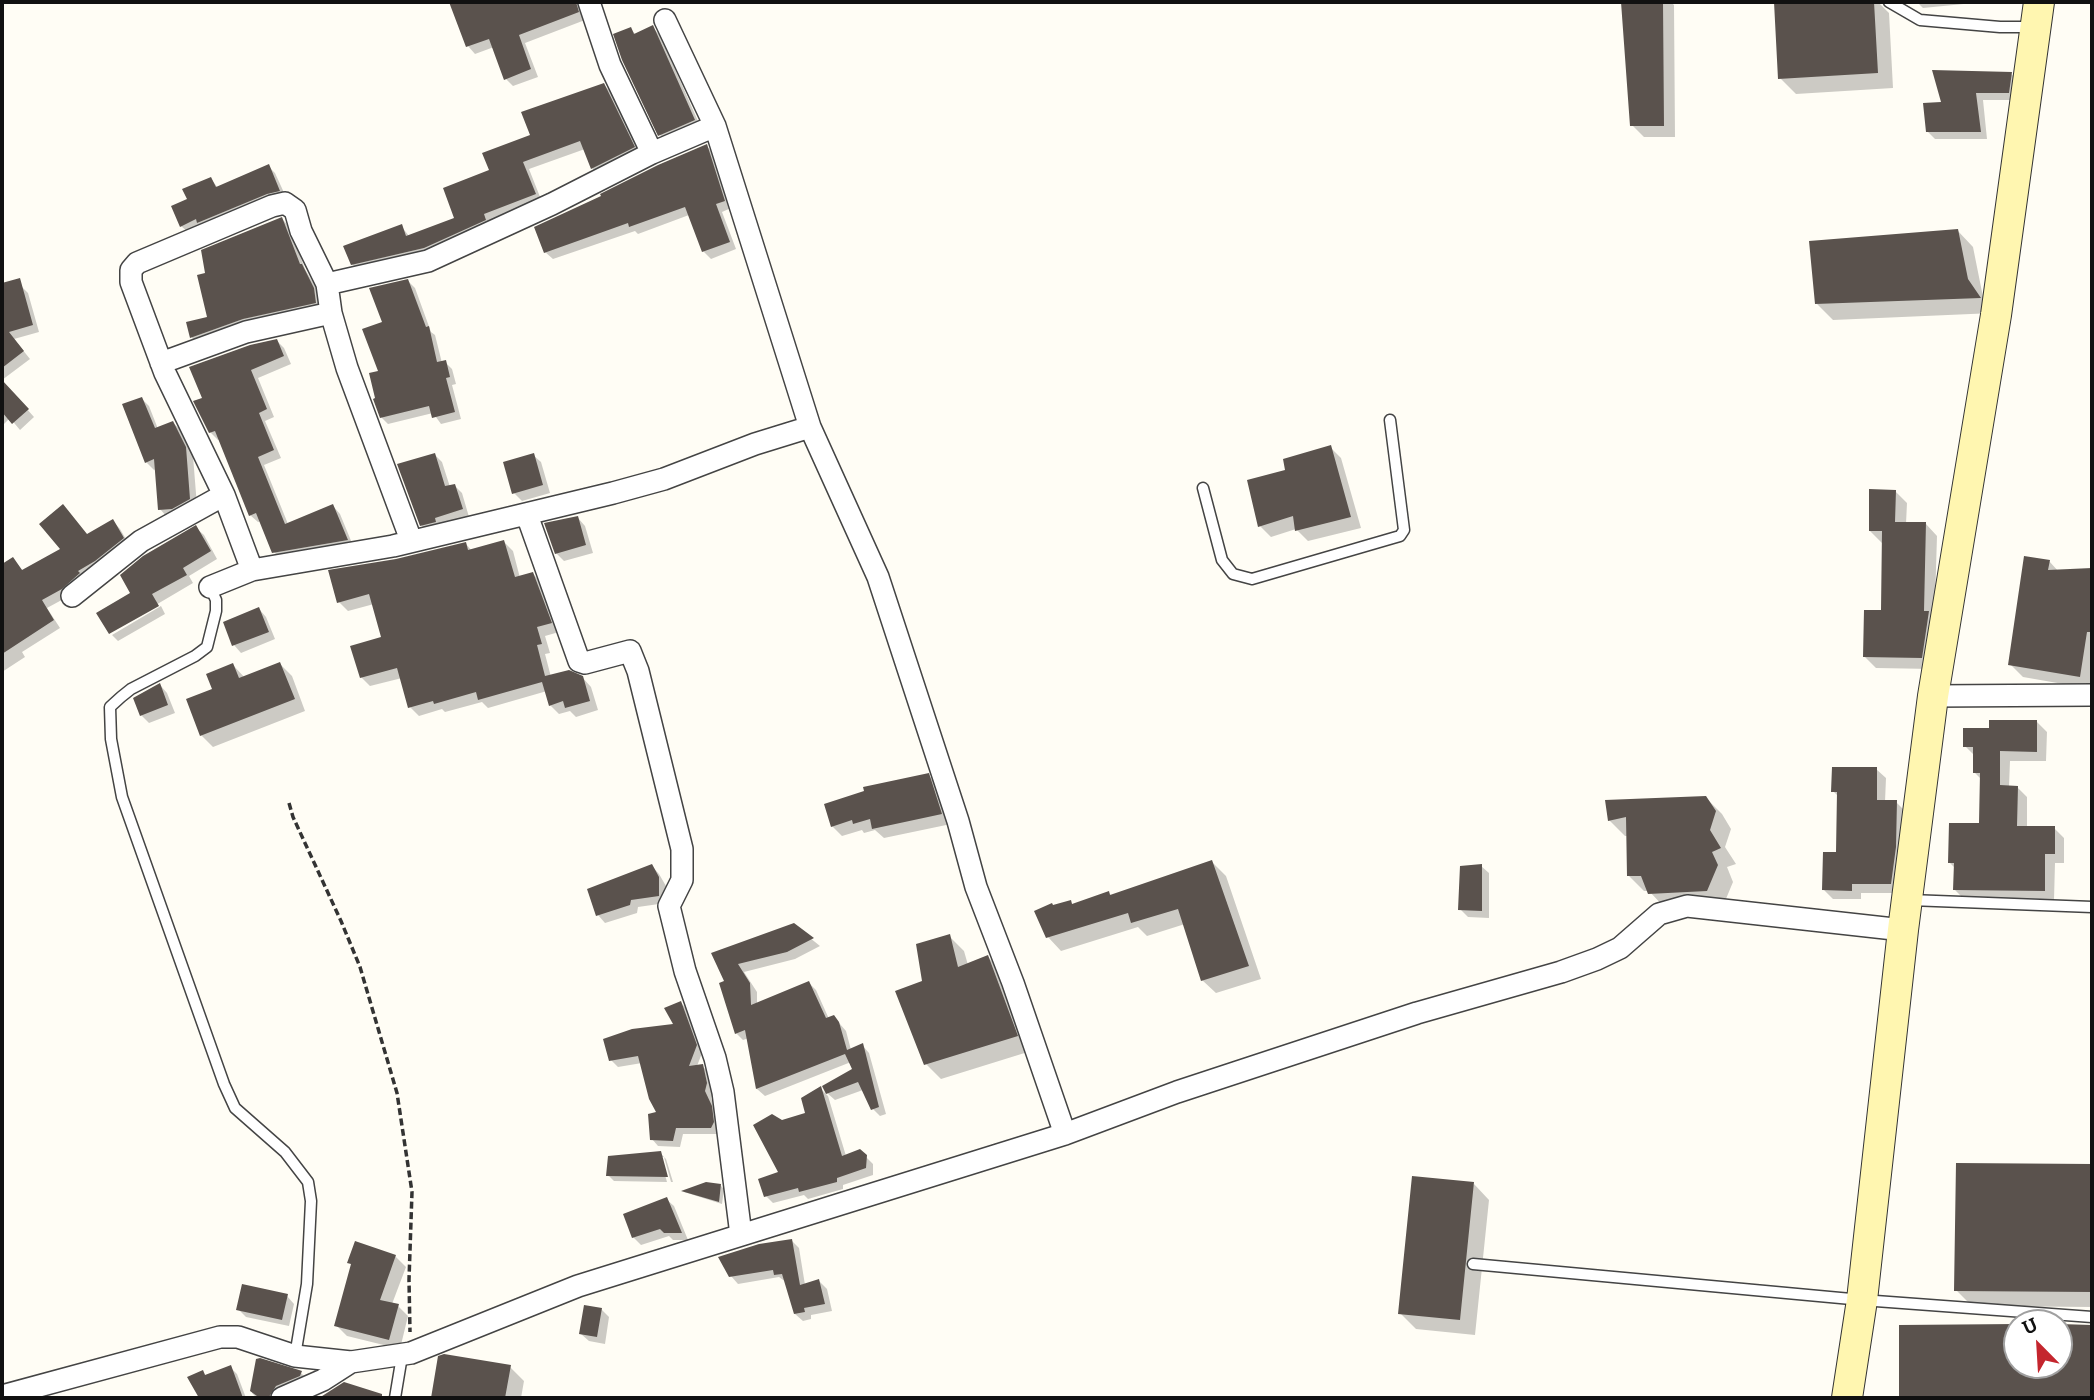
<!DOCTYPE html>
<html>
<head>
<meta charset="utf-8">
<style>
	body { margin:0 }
	#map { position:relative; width:2094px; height:1400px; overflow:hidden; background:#fffdf5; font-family:Bitter,serif }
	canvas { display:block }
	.frame { position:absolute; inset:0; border:4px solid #111; pointer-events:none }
	.north { position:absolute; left:2003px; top:1309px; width:70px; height:70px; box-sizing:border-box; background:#fff; border:2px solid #a0a0a0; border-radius:50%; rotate:336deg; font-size:19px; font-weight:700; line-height:28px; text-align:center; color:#111 }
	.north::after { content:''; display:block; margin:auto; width:24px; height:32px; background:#c4262e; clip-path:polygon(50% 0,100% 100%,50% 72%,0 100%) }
</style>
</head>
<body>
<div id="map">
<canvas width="2094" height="1400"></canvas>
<div class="frame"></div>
<div class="north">U</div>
</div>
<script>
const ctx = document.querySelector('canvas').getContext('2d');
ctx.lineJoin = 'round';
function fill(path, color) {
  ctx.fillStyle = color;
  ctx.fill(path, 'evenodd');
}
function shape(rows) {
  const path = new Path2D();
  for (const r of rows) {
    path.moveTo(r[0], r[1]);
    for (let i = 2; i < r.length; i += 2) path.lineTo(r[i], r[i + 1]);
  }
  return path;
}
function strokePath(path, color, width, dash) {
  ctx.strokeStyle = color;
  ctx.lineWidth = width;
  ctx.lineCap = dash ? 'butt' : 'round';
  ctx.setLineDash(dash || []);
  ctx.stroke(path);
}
fill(shape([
	[451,2,584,2,585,20,525,43,538,77,513,86,506,79,494,47,475,54,468,46],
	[1623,2,1671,2,1674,5,1675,137,1644,137,1632,125],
	[1776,2,1878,2,1889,13,1893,88,1796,94,1780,78],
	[1917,2,1984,2,1923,8],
	[653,28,660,35,701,128,667,142,660,135,631,29,636,35],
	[2011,74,2019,81,2016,100,1983,100,1987,139,1935,139,1927,131,1943,104],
	[604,85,611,92,641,155,600,176,592,168,585,149,529,169,542,202,432,255,360,272,352,264,401,226,409,236,456,219,491,171,532,136],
	[706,146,714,153,731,208,722,212,736,249,711,259,703,251,689,215,638,234,635,231,553,259,545,252],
	[268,166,275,173,286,197,188,232,181,226,189,200,211,179,218,188],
	[282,219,289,226,305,269,321,296,322,310,199,344,192,338,188,323,209,318],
	[1957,230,1973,247,1983,297,1994,313,1833,320,1817,304],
	[408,281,415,288,431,332,435,335,442,363,445,362,452,369,456,384,452,385,461,419,441,424,433,413,388,424,381,417,380,372,384,323],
	[21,286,28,293,39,332,14,339,30,359,2,380,2,292],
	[276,340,284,348,291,364,258,378,274,417,265,421,281,458,264,465,288,524,333,506,340,514,354,548,282,560,274,552,261,521,258,522,250,515,220,439,218,440,210,432,204,399],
	[2,381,34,417,20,430,10,418,2,426],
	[142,399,149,406,158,429,173,423,181,430,193,456,197,506,167,517,160,509,156,469,154,470,146,462],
	[1330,447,1341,458,1361,528,1308,541,1296,529,1271,537,1260,526,1287,471],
	[435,455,442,462,450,487,455,486,462,493,469,517,429,533,421,525],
	[533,455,541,462,550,493,522,501,514,493],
	[1895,491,1907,503,1906,524,1926,524,1937,536,1933,669,1876,668,1864,656,1882,612,1882,543,1870,531],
	[578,518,585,526,593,553,564,561,556,553],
	[113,521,120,529,130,546,69,596,47,608,60,628,22,652,25,657,2,672,2,566,13,559,24,572],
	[196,528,204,535,217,559,189,576,193,583,110,632,133,594],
	[504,542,513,551,520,578,533,574,542,583,559,632,545,636,550,653,545,654,551,677,582,677,591,687,598,710,576,717,570,711,559,714,550,705,547,691,488,708,482,702,445,712,442,709,419,716,410,707,402,678,370,686,361,677,384,638,374,604,348,611,339,602,396,560,466,544,472,551],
	[2049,561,2059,572,2092,570,2092,689,2023,677,2010,664],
	[161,606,165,614,118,641,112,635],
	[259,609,266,617,275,639,241,653,234,645],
	[280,664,292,676,305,711,213,747,201,735,214,690,233,665,245,678],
	[160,685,167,693,175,713,149,723,141,715],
	[2037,722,2047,732,2046,761,2010,761,2009,787,2017,787,2027,797,2027,828,2054,828,2064,838,2064,863,2055,863,2054,900,1965,900,1955,890,1955,868,1950,863,1981,825,1982,780,1974,772,1975,756,1965,746,1991,730],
	[1876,769,1886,778,1885,802,1896,802,1905,811,1900,893,1861,893,1861,899,1833,899,1824,890,1838,854,1839,797,1833,791],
	[928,775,938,785,951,824,884,838,875,830,864,833,862,830,842,836,832,826],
	[1706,798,1722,814,1731,829,1725,847,1736,864,1727,867,1733,882,1723,906,1666,909,1649,891,1644,891,1628,875,1628,836,1625,836,1609,820],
	[1212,862,1226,876,1261,979,1216,993,1202,980,1185,924,1147,936,1138,927,1061,951,1048,937,1053,906,1070,902,1074,906,1109,893,1112,896],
	[652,866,659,874,666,886,666,903,638,907,637,913,605,923,598,915],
	[1481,866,1489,873,1489,918,1468,917,1460,909],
	[794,925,820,946,795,959,744,972,757,992,757,1004,809,983,816,990,829,1019,834,1017,846,1031,851,1050,862,1045,869,1053,886,1114,880,1116,873,1109,863,1090,835,1100,827,1093,854,1070,851,1062,765,1096,757,1089,749,1038,743,1040,736,1033,726,982,713,954],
	[949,936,964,951,968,965,988,957,1003,972,1031,1051,941,1079,926,1064,924,982],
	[681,1003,687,1009,702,1053,697,1066,702,1066,709,1072,713,1091,711,1098,717,1114,719,1129,717,1134,683,1134,680,1147,658,1146,652,1139,659,1113,642,1063,618,1067,611,1060,675,1025],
	[821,1089,828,1096,846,1156,860,1151,873,1164,873,1175,843,1185,843,1189,808,1199,804,1195,773,1203,766,1196,780,1173,782,1122,807,1114],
	[660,1153,664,1157,660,1157,667,1182,614,1181,608,1175],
	[664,1157,666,1159,673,1182,671,1182],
	[1958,1164,2092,1166,2092,1307,1972,1306,1956,1290],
	[706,1183,721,1186,724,1189,722,1204,684,1192],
	[1474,1184,1489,1200,1475,1335,1416,1329,1400,1313],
	[666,1199,674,1206,688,1240,673,1240,669,1236,641,1245,633,1237],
	[791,1240,799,1248,805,1285,819,1281,827,1289,832,1311,811,1315,811,1319,803,1321,795,1314,786,1282,779,1277,738,1284,731,1276],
	[395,1256,406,1267,392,1304,398,1306,408,1316,400,1349,347,1336,336,1325],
	[287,1296,294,1304,289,1326,246,1317,238,1309],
	[601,1309,609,1317,605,1344,589,1341,581,1334],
	[2017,1326,2017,1365,2059,1365,2059,1326,2092,1326,2092,1398,1901,1398,1901,1327],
	[440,1357,510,1367,524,1381,521,1398,433,1398],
	[257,1361,301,1373,308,1380,279,1398,257,1398,252,1393],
	[230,1367,237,1374,246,1398,201,1398,189,1378,203,1372,207,1377]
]), '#0003');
fill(shape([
	[449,2,576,2,579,12,519,35,531,69,504,80,489,39,466,47],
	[1621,2,1663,2,1664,126,1630,126],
	[1774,2,1874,2,1878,73,1778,79],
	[653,25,695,120,658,136,622,60,613,34,631,27,634,34],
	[1932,70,2012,72,2009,93,1976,93,1981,132,1926,132,1923,103,1941,102],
	[604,83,635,147,591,169,580,141,523,162,536,194,484,214,486,220,424,248,351,265,343,246,402,224,406,236,454,218,443,188,489,170,482,153,530,135,521,112],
	[707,144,725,201,716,204,730,242,702,252,685,207,629,227,628,223,544,253,534,227,601,196,600,194,658,165],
	[269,164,280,191,267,194,197,223,196,219,180,227,171,206,187,199,182,189,211,177,216,187],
	[282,217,300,264,302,264,314,288,316,303,243,319,190,338,186,322,207,317,197,275,205,273,201,250],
	[1958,229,1968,279,1981,298,1815,304,1809,241],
	[20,278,33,325,9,332,24,351,2,368,2,283],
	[408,279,426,327,429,326,437,362,446,360,450,377,446,378,455,412,432,418,429,406,380,418,373,399,375,398,369,373,378,371,362,329,382,322,369,288],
	[277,339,284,356,251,370,267,409,259,413,274,450,258,457,285,524,333,504,348,540,272,553,256,513,249,516,215,431,209,433,193,401,202,398,189,367,250,345],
	[2,380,29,409,12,424,2,412],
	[142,397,155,428,173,421,186,447,190,499,172,509,158,510,154,459,145,463,122,404],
	[1331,445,1351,517,1295,531,1293,516,1258,527,1247,480,1285,470,1283,459],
	[435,453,445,486,455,484,463,509,435,518,436,522,420,526,397,464],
	[534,453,543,485,512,494,503,462],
	[1869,489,1896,490,1895,522,1926,522,1924,611,1929,611,1922,658,1863,657,1864,610,1881,610,1882,531,1869,531],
	[63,504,87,534,113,519,124,538,95,561,78,571,80,573,62,589,42,600,54,620,2,654,2,564,13,557,22,570,60,549,39,524],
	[578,516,586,545,555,554,544,523],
	[196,525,211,551,183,568,187,575,152,594,159,606,109,634,96,613,130,593,120,575,143,556],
	[504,540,515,577,533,572,552,623,537,627,542,644,537,645,545,676,569,670,583,676,590,701,565,708,563,701,549,706,542,682,478,700,476,692,434,704,433,701,408,708,397,668,360,678,350,646,381,637,369,594,337,603,328,570,396,559,466,542,468,550],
	[2024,556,2050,560,2048,570,2092,568,2092,632,2087,632,2080,677,2008,665],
	[259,607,269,632,232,646,223,622],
	[280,662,295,699,200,736,186,699,212,689,206,674,233,663,239,678],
	[160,683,168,705,140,716,133,698],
	[1989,720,2037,720,2037,752,2000,751,2000,785,2018,786,2017,826,2055,826,2055,854,2045,854,2045,891,1953,890,1954,863,1948,863,1949,823,1979,823,1980,773,1973,773,1973,747,1963,747,1963,728,1989,728],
	[1832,767,1877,767,1877,800,1897,800,1896,847,1891,884,1852,884,1852,891,1822,890,1823,852,1836,852,1837,792,1831,792],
	[929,773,942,814,872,829,870,819,853,824,852,820,831,827,824,804,864,791,863,787],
	[1706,796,1716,811,1710,830,1721,848,1712,852,1718,865,1707,891,1648,894,1641,876,1627,876,1626,817,1608,821,1605,800],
	[1212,860,1249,966,1201,981,1178,909,1131,923,1128,913,1046,938,1034,911,1052,903,1053,905,1071,900,1072,904,1109,891,1110,895],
	[652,864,659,877,659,896,631,900,630,905,596,916,587,889],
	[1482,864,1482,911,1458,910,1460,866],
	[794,923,814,938,787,952,738,964,750,983,751,1005,809,981,826,1018,834,1015,839,1022,847,1050,863,1043,879,1107,871,1110,858,1082,826,1094,822,1086,852,1069,845,1054,756,1089,745,1030,735,1034,719,983,724,981,711,953],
	[950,934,958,967,988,955,1018,1036,924,1065,895,991,922,981,916,944],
	[681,1001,697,1045,689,1066,703,1064,707,1083,705,1091,712,1106,714,1122,711,1128,676,1128,673,1141,650,1140,648,1114,656,1112,649,1099,638,1056,609,1061,603,1039,632,1029,673,1024,664,1008],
	[821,1086,842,1156,860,1149,867,1155,866,1168,837,1178,837,1182,799,1192,798,1188,764,1197,758,1179,778,1172,753,1125,772,1114,782,1120,805,1113,801,1098],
	[661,1151,668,1177,606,1176,608,1156],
	[1956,1163,2092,1164,2092,1292,1954,1291],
	[1412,1176,1474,1182,1460,1320,1398,1314],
	[706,1182,721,1184,719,1202,681,1191],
	[667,1197,682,1233,664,1233,660,1229,632,1238,623,1214],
	[792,1239,800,1285,819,1279,825,1304,804,1308,805,1312,794,1314,782,1274,774,1275,773,1270,729,1277,718,1257,759,1244],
	[355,1241,396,1255,380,1300,399,1304,389,1340,334,1326,351,1264,347,1263],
	[242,1284,288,1294,282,1320,236,1310],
	[584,1305,602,1308,597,1337,579,1334],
	[2017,1324,2017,1365,2059,1365,2059,1324,2092,1325,2092,1398,1899,1398,1899,1325],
	[444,1354,511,1365,505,1398,431,1398,438,1356],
	[260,1358,299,1370,302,1371,300,1376,276,1386,269,1397,257,1396,250,1391,256,1359],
	[231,1365,243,1398,199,1398,187,1377,203,1370,205,1375],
	[344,1382,382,1394,382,1398,319,1398]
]), '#5a524d');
const lane = shape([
	[1889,2,1920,20,2000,27,2033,27],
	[1203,488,1222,560,1233,574,1252,579,1393,538,1400,536,1404,530,1390,420],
	[210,587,216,600,216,611,207,647,195,656,131,689,121,697,110,707,111,739,122,797,224,1084,235,1108,285,1152,308,1182,311,1201,307,1284,295,1356],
	[1910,900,2092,907],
	[1473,1264,1862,1300,2092,1317],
	[395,1398,402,1356]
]);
const street = shape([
	[589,2,610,65,652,153,715,126,810,427,878,577,958,821,976,887,1013,983,1065,1134],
	[665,20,715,126],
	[161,363,246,332,331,313],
	[527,515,579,661,585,663,630,651,638,671,682,849,682,880,669,906,685,971,715,1058,723,1092,741,1235],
	[411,540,347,368,331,313,327,284,428,261,552,204,652,153],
	[252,570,224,495,165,373,131,282,131,270,137,263,272,206,285,203,295,210,301,231,327,284],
	[210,587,252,570,393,546,613,493,664,479,755,444,810,427],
	[72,596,141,541,224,495],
	[1933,696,2092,695],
	[2,1396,220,1337,238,1337,295,1356,351,1362,411,1353,578,1286,1065,1134,1177,1092,1417,1013,1561,972,1597,959,1620,948,1659,914,1687,906,1903,930],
	[282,1398,323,1380,351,1362]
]);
const secondary = shape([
	[1847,1398,1862,1300,1903,930,1933,696,1996,315,2039,2]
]);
strokePath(lane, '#444', 13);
strokePath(street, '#444', 24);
strokePath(secondary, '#333', 32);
strokePath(shape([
	[289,803,293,817,341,921,360,967,397,1093,412,1192,409,1280,410,1332]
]), '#333', 3.5, [7, 3.5]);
strokePath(lane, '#fff', 10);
strokePath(street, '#fff', 21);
strokePath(secondary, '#fff6b0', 30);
</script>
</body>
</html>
